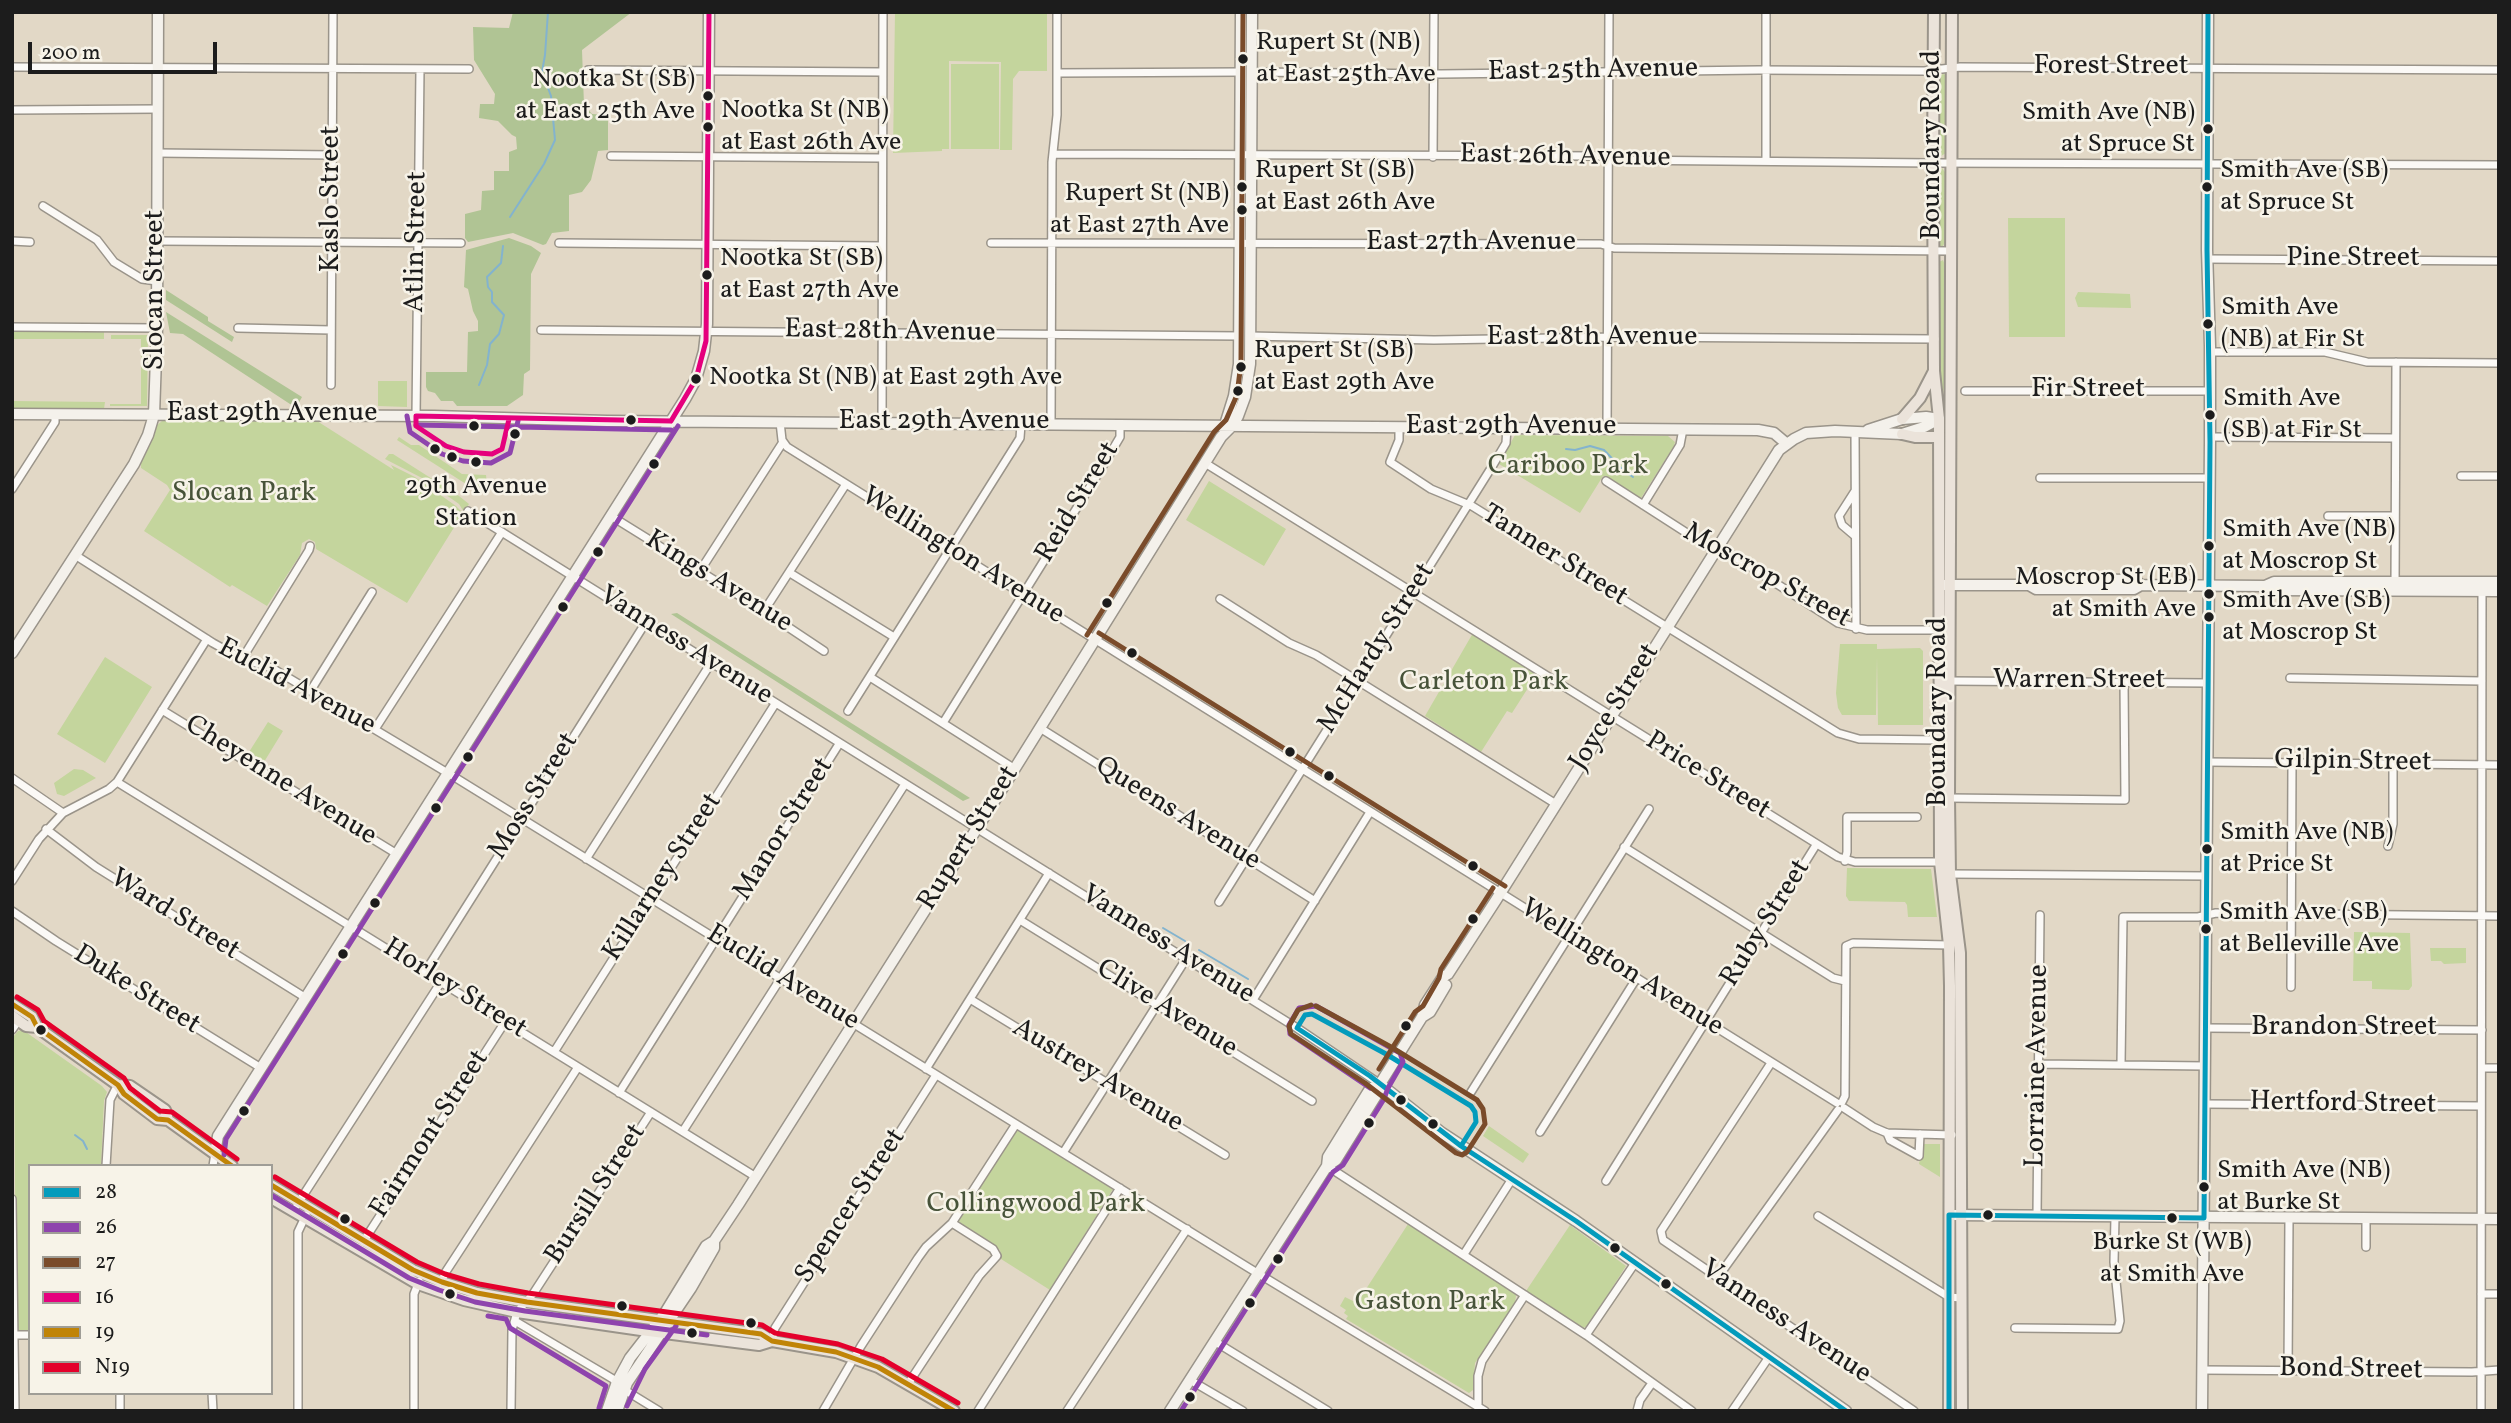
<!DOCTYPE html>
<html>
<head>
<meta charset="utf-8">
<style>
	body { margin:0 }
	#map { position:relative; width:2511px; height:1423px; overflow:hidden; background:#e2d8c6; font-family:Vollkorn,serif }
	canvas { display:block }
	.frame { position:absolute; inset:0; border:14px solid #1c1c1c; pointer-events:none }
	.legend { position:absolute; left:28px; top:1164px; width:245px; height:231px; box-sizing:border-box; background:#f7f3e8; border:2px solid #9f9d96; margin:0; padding:9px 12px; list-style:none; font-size:21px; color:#1c1c1c }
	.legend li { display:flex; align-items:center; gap:14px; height:35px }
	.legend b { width:35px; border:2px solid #9f9d96 }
	.scale { position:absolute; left:28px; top:42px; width:189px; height:32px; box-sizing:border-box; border:4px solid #1c1c1c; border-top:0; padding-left:9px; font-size:21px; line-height:24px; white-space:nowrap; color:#1c1c1c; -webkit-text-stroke:5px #f7f3e8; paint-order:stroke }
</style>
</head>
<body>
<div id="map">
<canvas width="2511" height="1423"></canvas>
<div class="frame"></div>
<ul class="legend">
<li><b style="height:9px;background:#039bbc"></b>28</li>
<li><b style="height:9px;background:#8e44ad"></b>26</li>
<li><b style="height:9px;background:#7a4b2a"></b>27</li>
<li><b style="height:9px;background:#e5007d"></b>16</li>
<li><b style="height:9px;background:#c08407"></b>19</li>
<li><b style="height:9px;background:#e4002b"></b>N19</li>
</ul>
<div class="scale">200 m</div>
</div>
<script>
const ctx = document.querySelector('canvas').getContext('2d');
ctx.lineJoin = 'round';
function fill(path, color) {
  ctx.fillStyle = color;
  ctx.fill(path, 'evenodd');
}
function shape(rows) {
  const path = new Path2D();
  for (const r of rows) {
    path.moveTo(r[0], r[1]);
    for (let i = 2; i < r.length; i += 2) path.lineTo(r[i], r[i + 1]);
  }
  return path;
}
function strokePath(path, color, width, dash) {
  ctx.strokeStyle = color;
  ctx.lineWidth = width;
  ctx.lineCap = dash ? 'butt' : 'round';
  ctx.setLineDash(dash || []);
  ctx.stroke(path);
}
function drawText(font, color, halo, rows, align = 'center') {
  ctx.font = font + ' Vollkorn,serif';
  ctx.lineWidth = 5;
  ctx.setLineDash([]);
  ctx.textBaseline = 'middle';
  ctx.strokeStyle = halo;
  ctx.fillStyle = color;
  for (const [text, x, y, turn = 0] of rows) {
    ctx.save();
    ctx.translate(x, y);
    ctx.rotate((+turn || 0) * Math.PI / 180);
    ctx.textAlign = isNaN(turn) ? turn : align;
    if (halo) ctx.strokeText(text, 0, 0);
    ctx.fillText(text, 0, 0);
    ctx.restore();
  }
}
fill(shape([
	[895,12,1047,12,1047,71,1019,71,1013,79,1012,150,1000,150,1001,62,949,61,949,149,942,149,942,151,893,153],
	[951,64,999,64,999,149,951,149],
	[1943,74,1947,75,1947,136,1946,153,1941,156,1937,153,1939,76],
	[1942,168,1945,172,1945,243,1941,248,1937,246,1938,170],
	[2008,218,2065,218,2065,337,2009,337],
	[1943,260,1945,265,1944,388,1942,401,1937,263],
	[2078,292,2130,294,2131,308,2078,307,2075,298],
	[12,329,104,330,104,339,12,339],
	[111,335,148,335,147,406,110,406,110,404,141,404,141,339,111,339],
	[378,381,407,381,407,407,378,406],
	[12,401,105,402,104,409,12,409],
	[162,421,317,421,394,470,391,465,415,477,456,506,463,513,407,603,316,549,315,542,309,539,302,543,300,555,267,606,232,585,230,587,144,531,170,490,167,485,141,468,141,463,157,425],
	[1515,435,1668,436,1675,442,1674,446,1641,498,1603,476,1580,513,1499,464],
	[399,437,411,445,419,445,462,474,486,475,487,485,481,485,477,491,397,440],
	[389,454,393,454,459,496,469,504,464,512,459,504,422,478,385,459],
	[1209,481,1286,529,1264,566,1186,520],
	[1473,633,1537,674,1512,713,1507,711,1481,752,1425,716],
	[1840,644,1877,644,1877,649,1920,648,1923,651,1923,725,1878,725,1877,657,1876,715,1842,715,1838,708,1836,693],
	[105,657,152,687,105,763,57,734],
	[268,722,283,731,264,762,249,752],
	[74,769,83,770,96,778,64,796,57,794,54,783],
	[1847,868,1931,869,1937,917,1908,917,1907,905,1905,902,1849,901,1846,896],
	[2354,932,2410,933,2412,986,2409,990,2372,989,2372,981,2353,981],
	[2430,948,2466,948,2466,963,2444,964,2441,961,2431,961],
	[23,1030,102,1086,107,1092,104,1101,101,1166,30,1166,30,1332,19,1331,16,1320,14,1036,18,1031],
	[1489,1126,1529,1154,1523,1163,1483,1136],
	[1017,1130,1113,1189,1050,1290,1001,1259,1000,1250,961,1225,959,1221,1014,1132],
	[1922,1144,1940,1144,1940,1177,1919,1164],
	[1408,1224,1453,1251,1516,1295,1515,1304,1475,1363,1473,1390,1469,1393,1346,1319,1348,1316,1344,1313,1346,1310,1340,1306,1345,1297,1357,1303],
	[1570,1225,1626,1266,1588,1326,1583,1328,1526,1291]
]), '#c4d59d');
fill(shape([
	[513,12,632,12,582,50,584,105,592,114,608,115,608,150,598,151,591,180,582,192,569,195,569,231,552,233,546,244,543,245,513,233,468,242,465,238,465,214,481,210,482,191,494,190,494,171,509,171,509,152,517,149,516,137,512,135,498,121,479,118,480,104,494,104,495,94,474,60,473,27,509,28],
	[509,238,531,246,541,253,531,274,530,370,524,374,523,395,507,406,457,406,453,401,441,401,435,393,428,391,426,387,426,372,467,372,468,332,478,331,478,321,473,311,468,289,464,287,466,250],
	[166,290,208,317,208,321,234,337,232,342,166,300],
	[166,312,302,397,297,406,290,404,183,334,170,333],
	[677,613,970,798,963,801,671,614]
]), '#b0c494');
strokePath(shape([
	[510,217,544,164,555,140,551,96,542,72,545,55,548,12],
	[479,385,487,365,490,344,499,334,504,315,492,302,492,292,488,287,487,277,501,263,503,246],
	[1566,449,1575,450,1590,446,1604,450,1623,470,1633,477],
	[1163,928,1185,941],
	[1199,950,1248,979],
	[75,1135,83,1141,87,1149]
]), '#83b3ce', 2);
const street = shape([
	[12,67,469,69],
	[588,70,882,72],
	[1252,72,1441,74,1759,70,1924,71,1960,67,2499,70],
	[1057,73,1241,72],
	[12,110,158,109],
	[157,153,334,155],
	[1053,154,1601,156,1615,160,1933,163,2499,165],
	[611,156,881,158],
	[1433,157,1434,12],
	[1766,161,1766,12],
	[43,206,97,240,114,262,142,279,157,281],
	[12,241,30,242],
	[157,241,461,243],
	[559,243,882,246],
	[991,243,1601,244,1614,248,1950,251],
	[2207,259,2499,261],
	[12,327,157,328],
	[238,328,331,330],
	[541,330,1239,336],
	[1250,336,1434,340,1617,337,1935,339],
	[2210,352,2325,352,2367,362,2499,363],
	[331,385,333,12],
	[1965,391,2210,391],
	[416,416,420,69],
	[780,422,782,440,787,447,1837,1103],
	[882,423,883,12],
	[1051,424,1052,162,1057,115,1057,12],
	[1399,427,1399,440,1390,462,1431,489,1472,506,1838,733,1859,739,1939,740],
	[1607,428,1609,12],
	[1855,431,1856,629],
	[2210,437,2395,438],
	[1205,463,1838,857,1855,862,1940,862],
	[2461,476,2499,476],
	[2040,478,2210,478],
	[1606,481,1707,546,1727,552,1838,623,1867,630,1940,630],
	[12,489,55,422,55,415],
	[1643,505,1680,445,1683,429],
	[468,511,1297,1028,1380,1084],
	[611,516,764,611,824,651],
	[2328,516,2395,516],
	[1855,536,1842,525,1839,516,1855,491],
	[75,555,213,643,242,659,272,668,456,778,1249,1268,1485,1411],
	[700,571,783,442],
	[790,573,894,637],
	[2395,586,2396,362],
	[1220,599,1289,643,1316,655,1358,681,1556,804],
	[764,611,846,484],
	[242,659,309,550,310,546],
	[870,677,1015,769],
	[2290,678,2482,681],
	[1949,681,2208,683],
	[311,690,372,592],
	[162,710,397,854],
	[848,711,1020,438,1021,424],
	[943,723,1101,469,1120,437,1120,424],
	[1040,728,1315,901],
	[375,729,502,532],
	[2207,762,2499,765],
	[12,778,63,813],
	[117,782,756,1177],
	[1949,798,2125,800,2124,682],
	[46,829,96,867,306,998],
	[2388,846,2393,824,2393,764],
	[1624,847,1833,978,1845,981],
	[586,859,711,663],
	[1845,861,1847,852,1847,817,1917,817],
	[1950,874,2207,876],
	[12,881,39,839,63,813,109,789,117,782,207,639],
	[1219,902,1493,465,1506,443,1507,427],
	[12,911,56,941,261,1068],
	[1020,920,1312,1101],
	[425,972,646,622],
	[2291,987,2292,763],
	[970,999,1225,1155],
	[1253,1000,1370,812],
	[2205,1028,2482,1030],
	[12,1030,19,1020],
	[554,1052,775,704],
	[1771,1063,1661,1231,1663,1240,1914,1411],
	[2038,1064,2205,1066],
	[2121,1065,2123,917,2198,917,2216,913,2499,916],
	[2482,1068,2499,1068],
	[926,1069,1049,873],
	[1471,1092,1649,809],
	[619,1093,839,744],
	[1842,1102,1845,1096,1846,946,1853,943,1949,945],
	[2205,1104,2481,1106],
	[1844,1108,1873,1127,1887,1133,1952,1135],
	[683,1131,905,784],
	[1540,1132,1636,979],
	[1887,1133,1890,1140,1919,1156,1920,1134],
	[1063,1153,1186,959],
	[106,1166,110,1100,118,1084],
	[213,1166,215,1153],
	[1327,1166,1586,1335,1692,1411],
	[1606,1181,1816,845],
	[12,1199,15,1411],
	[297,1205,441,982],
	[1818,1216,1949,1297,1961,1298],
	[2037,1216,2040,915],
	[363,1242,505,1022],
	[2366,1247,2366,1219],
	[1464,1254,1512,1179],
	[1718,1277,1838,1110],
	[440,1286,445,1273,462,1247,578,1067],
	[2481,1294,2499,1294],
	[515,1321,613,1379,628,1392,659,1411],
	[2015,1328,2118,1329,2120,1321,2114,1262,2115,1217],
	[12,1335,30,1335],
	[1586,1335,1635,1263],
	[772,1341,775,1328,936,1075],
	[1214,1341,1328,1411],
	[2202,1370,2472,1372,2499,1370],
	[2288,1370,2289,1218],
	[1190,1380,1243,1411],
	[908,1384,979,1276,997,1256,993,1249,952,1223],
	[120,1393,120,1411],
	[212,1393,213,1411],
	[1478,1410,1478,1376,1482,1361,1525,1295],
	[298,1411,298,1232,306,1215],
	[414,1411,414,1294,419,1281],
	[511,1411,512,1330,517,1312,533,1294,651,1112],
	[823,1411,861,1346,918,1258,926,1247,952,1223,1016,1124],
	[978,1411,1120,1188],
	[1067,1411,1187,1229],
	[1637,1411,1640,1400,1652,1383],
	[1732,1411,1769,1357],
	[2481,1411,2482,586]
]);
const secondary = shape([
	[12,414,434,416,607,421,1758,430,1774,433,1787,444],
	[1224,428,1234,396,1239,364,1241,12],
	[1868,430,1902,419,1926,417,1939,419],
	[1942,585,2029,585,2036,589,2134,589,2141,585,2265,586,2274,582,2499,582],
	[2029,585,2036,579,2135,580,2141,585],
	[2265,586,2274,590,2499,591],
	[12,653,134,464,148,435,154,415,157,328,158,12],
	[1422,1017,1430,1012,1446,985],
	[1380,1084,1442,1133,1576,1221,1846,1411],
	[215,1153,218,1136,685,399,696,379,704,351,707,324,709,12],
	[1327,1166,1328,1157,1370,1089,1380,1084],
	[1953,1215,2499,1219],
	[607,1411,617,1382,630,1358,665,1313,706,1246,714,1241,738,1205,1012,773,1221,437,1233,425,1238,416,1245,397,1250,364,1252,12],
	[617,1411,627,1383,691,1288,714,1248,714,1241],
	[1170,1411,1327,1166,1336,1160,1377,1094,1380,1084,1422,1017,1425,1005,1443,977,1448,974,1496,900,1779,450,1794,439,1806,433,1835,431,1902,434,1924,427,1939,419],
	[2202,1411,2210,442,2210,346,2207,250,2208,12]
]);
const primary = shape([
	[1934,12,1933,163,1934,371,1939,419,1940,862,1949,945,1950,986,1949,1411],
	[1952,12,1949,798,1950,874,1960,953,1962,1411],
	[1902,419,1920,398,1934,371],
	[1902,434,1915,437,1939,437],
	[12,1004,32,1017,37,1027,118,1085,124,1094,157,1119,168,1120],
	[12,1016,26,1026,37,1027],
	[118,1085,130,1086,165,1110,168,1120,232,1166],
	[271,1185,413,1270,442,1282,477,1293,527,1302,761,1334,772,1341],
	[271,1198,418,1284,464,1300,517,1312,641,1330,759,1345,772,1341,836,1352,878,1367,954,1411]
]);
strokePath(street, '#9a948a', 10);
strokePath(secondary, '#9a948a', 13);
strokePath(primary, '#9a948a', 14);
strokePath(street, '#fbf9f6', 7);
strokePath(secondary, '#f4f1eb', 10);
strokePath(primary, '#ebe3da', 10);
strokePath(shape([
	[1312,1014,1386,1054,1471,1106,1475,1112,1476,1122,1461,1146,1370,1076,1297,1028,1305,1015,1312,1014],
	[1461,1146,1576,1221,1846,1411],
	[2204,1218,2210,442,2207,250,2208,12],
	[1949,1411,1949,1215,2204,1218]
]), '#039bbc', 5);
strokePath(shape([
	[407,416,410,432,442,454,463,461,491,463,510,453,518,421],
	[416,425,671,430],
	[224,1155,226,1139,678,426],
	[271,1195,409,1278,439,1290,475,1302,525,1311,707,1335],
	[488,1316,506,1319,510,1328,606,1386,599,1408],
	[627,1406,645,1369,676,1326],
	[1181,1411,1333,1172,1343,1165,1384,1099,1388,1088,1403,1062,1400,1053,1316,1006,1299,1008,1289,1025,1290,1034,1370,1088]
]), '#8e44ad', 5);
strokePath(shape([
	[1099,633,1505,886],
	[1087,635,1214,432,1226,420,1237,395,1241,363,1243,12],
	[1311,1005,1298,1010,1289,1026,1291,1034,1365,1083,1456,1153,1462,1155,1467,1152,1485,1124,1483,1109,1477,1100,1391,1047,1316,1006],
	[1379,1069,1415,1012,1423,1006,1439,978,1441,969,1493,888]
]), '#7a4b2a', 5);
strokePath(shape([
	[416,416,671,421],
	[416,416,416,426,446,446,464,452,492,454,502,449,509,419],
	[671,421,696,379,706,341,709,12]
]), '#e5007d', 5);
strokePath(shape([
	[12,1004,32,1017,37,1027,118,1085,124,1094,157,1119,168,1120,232,1166],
	[271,1185,413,1270,442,1282,477,1293,527,1302,761,1334,772,1341,836,1352,878,1367,954,1411]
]), '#c08407', 5);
strokePath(shape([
	[17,997,38,1010,44,1021,124,1078,130,1088,160,1111,172,1112,237,1159],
	[275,1177,417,1262,445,1274,479,1284,528,1293,762,1325,775,1333,838,1344,882,1359,958,1403]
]), '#e4002b', 5);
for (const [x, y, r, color] of [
	[1243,59,6,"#1c1c1c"],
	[708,96,6,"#1c1c1c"],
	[708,127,6,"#1c1c1c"],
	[2208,129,6,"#1c1c1c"],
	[1242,187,6,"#1c1c1c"],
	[2207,187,6,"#1c1c1c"],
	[1242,210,6,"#1c1c1c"],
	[707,275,6,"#1c1c1c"],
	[2208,324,6,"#1c1c1c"],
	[1241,367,6,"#1c1c1c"],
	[696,379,6,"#1c1c1c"],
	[1238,391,6,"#1c1c1c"],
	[2210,415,6,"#1c1c1c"],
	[631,420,6,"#1c1c1c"],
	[474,426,6,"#1c1c1c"],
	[515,434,6,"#1c1c1c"],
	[435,449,6,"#1c1c1c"],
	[452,457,6,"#1c1c1c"],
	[476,462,6,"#1c1c1c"],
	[654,464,6,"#1c1c1c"],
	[2209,546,6,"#1c1c1c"],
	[598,552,6,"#1c1c1c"],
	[2209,594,6,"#1c1c1c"],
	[1107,603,6,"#1c1c1c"],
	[563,607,6,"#1c1c1c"],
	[2209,617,6,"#1c1c1c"],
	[1132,653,6,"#1c1c1c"],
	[1290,752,6,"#1c1c1c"],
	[468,757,6,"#1c1c1c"],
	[1329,776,6,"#1c1c1c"],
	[436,808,6,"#1c1c1c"],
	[2207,849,6,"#1c1c1c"],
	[1473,866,6,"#1c1c1c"],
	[375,903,6,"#1c1c1c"],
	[1473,919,6,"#1c1c1c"],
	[2206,929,6,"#1c1c1c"],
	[343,954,6,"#1c1c1c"],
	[1406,1026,6,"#1c1c1c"],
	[41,1030,6,"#1c1c1c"],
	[1401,1100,6,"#1c1c1c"],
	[244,1111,6,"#1c1c1c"],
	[1369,1123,6,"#1c1c1c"],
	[1433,1124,6,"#1c1c1c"],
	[2204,1187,6,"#1c1c1c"],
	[1988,1215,6,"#1c1c1c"],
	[2172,1218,6,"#1c1c1c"],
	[345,1219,6,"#1c1c1c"],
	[1615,1248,6,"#1c1c1c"],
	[1278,1259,6,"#1c1c1c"],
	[1666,1284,6,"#1c1c1c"],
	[450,1294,6,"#1c1c1c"],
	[1250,1303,6,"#1c1c1c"],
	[622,1306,6,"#1c1c1c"],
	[751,1323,6,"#1c1c1c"],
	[692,1333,6,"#1c1c1c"],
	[1190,1397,6,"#1c1c1c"]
]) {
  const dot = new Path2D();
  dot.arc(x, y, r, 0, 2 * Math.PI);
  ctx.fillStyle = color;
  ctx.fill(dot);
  strokePath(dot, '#f7f3e8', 2.5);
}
drawText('26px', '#1c1c1c', '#f7f3e8', [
	["Rupert St (NB)",1256,44],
	["at East 25th Ave",1256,76],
	["Nootka St (SB)",695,81,"right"],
	["at East 25th Ave",695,113,"right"],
	["Nootka St (NB)",721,112],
	["at East 26th Ave",721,144],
	["Smith Ave (NB)",2195,114,"right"],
	["at Spruce St",2195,146,"right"],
	["Rupert St (SB)",1255,172],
	["at East 26th Ave",1255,204],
	["Smith Ave (SB)",2220,172],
	["at Spruce St",2220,204],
	["Rupert St (NB)",1229,195,"right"],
	["at East 27th Ave",1229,227,"right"],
	["Nootka St (SB)",720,260],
	["at East 27th Ave",720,292],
	["Smith Ave",2221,309],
	["(NB) at Fir St",2221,341],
	["Rupert St (SB)",1254,352],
	["at East 29th Ave",1254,384],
	["Nootka St (NB) at East 29th Ave",709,379],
	["Smith Ave",2223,400],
	["(SB) at Fir St",2223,432],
	["29th Avenue",476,488,"center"],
	["Station",476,520,"center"],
	["Smith Ave (NB)",2222,531],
	["at Moscrop St",2222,563],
	["Moscrop St (EB)",2196,579,"right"],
	["at Smith Ave",2196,611,"right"],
	["Smith Ave (SB)",2222,602],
	["at Moscrop St",2222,634],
	["Smith Ave (NB)",2220,834],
	["at Price St",2220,866],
	["Smith Ave (SB)",2219,914],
	["at Belleville Ave",2219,946],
	["Smith Ave (NB)",2217,1172],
	["at Burke St",2217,1204],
	["Burke St (WB)",2172,1244,"center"],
	["at Smith Ave",2172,1276,"center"]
], 'left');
drawText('28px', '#1c1c1c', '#f7f3e8', [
	["Forest Street",2111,68],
	["East 25th Avenue",1593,72,-1],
	["Boundary Road",1934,145,-90],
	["East 26th Avenue",1565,158,1],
	["Kaslo Street",333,199,-90],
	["Atlin Street",418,242,-89],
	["East 27th Avenue",1471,244],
	["Pine Street",2353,260],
	["Slocan Street",157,290,-90],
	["East 28th Avenue",890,333,1],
	["East 28th Avenue",1592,339],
	["Fir Street",2088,391],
	["East 29th Avenue",272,415],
	["East 29th Avenue",944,423],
	["East 29th Avenue",1511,428],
	["Reid Street",1079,503,-59],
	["Wellington Avenue",962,557,32],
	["Tanner Street",1554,557,32],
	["Moscrop Street",1766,577,29],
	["Kings Avenue",718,583,32],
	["Vanness Avenue",685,647,32],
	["McHardy Street",1378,649,-58],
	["Warren Street",2079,682],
	["Euclid Avenue",296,688,28],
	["Joyce Street",1616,708,-58],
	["Boundary Road",1940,712,-90],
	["Gilpin Street",2353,763,1],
	["Price Street",1707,777,32],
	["Cheyenne Avenue",280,782,32],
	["Moss Street",535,797,-58],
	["Queens Avenue",1177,815,32],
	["Manor Street",785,830,-58],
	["Rupert Street",970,839,-58],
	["Killarney Street",664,878,-57],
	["Ward Street",174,916,32],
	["Ruby Street",1767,924,-58],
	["Vanness Avenue",1167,946,32],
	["Wellington Avenue",1621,969,32],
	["Euclid Avenue",782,979,32],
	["Horley Street",454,990,32],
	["Duke Street",136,991,32],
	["Clive Avenue",1166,1010,32],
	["Brandon Street",2344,1029],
	["Lorraine Avenue",2039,1066,-89],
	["Austrey Avenue",1097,1077,31],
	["Hertford Street",2343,1105,1],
	["Fairmont Street",431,1135,-57],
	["Bursill Street",597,1195,-57],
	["Spencer Street",852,1207,-57],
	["Vanness Avenue",1785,1323,34],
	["Bond Street",2351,1371,1]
]);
drawText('28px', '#475339', '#f7f3e8', [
	["Cariboo Park",1568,468],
	["Slocan Park",244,495],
	["Carleton Park",1484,684],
	["Collingwood Park",1036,1206],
	["Gaston Park",1430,1304]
]);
</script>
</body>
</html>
